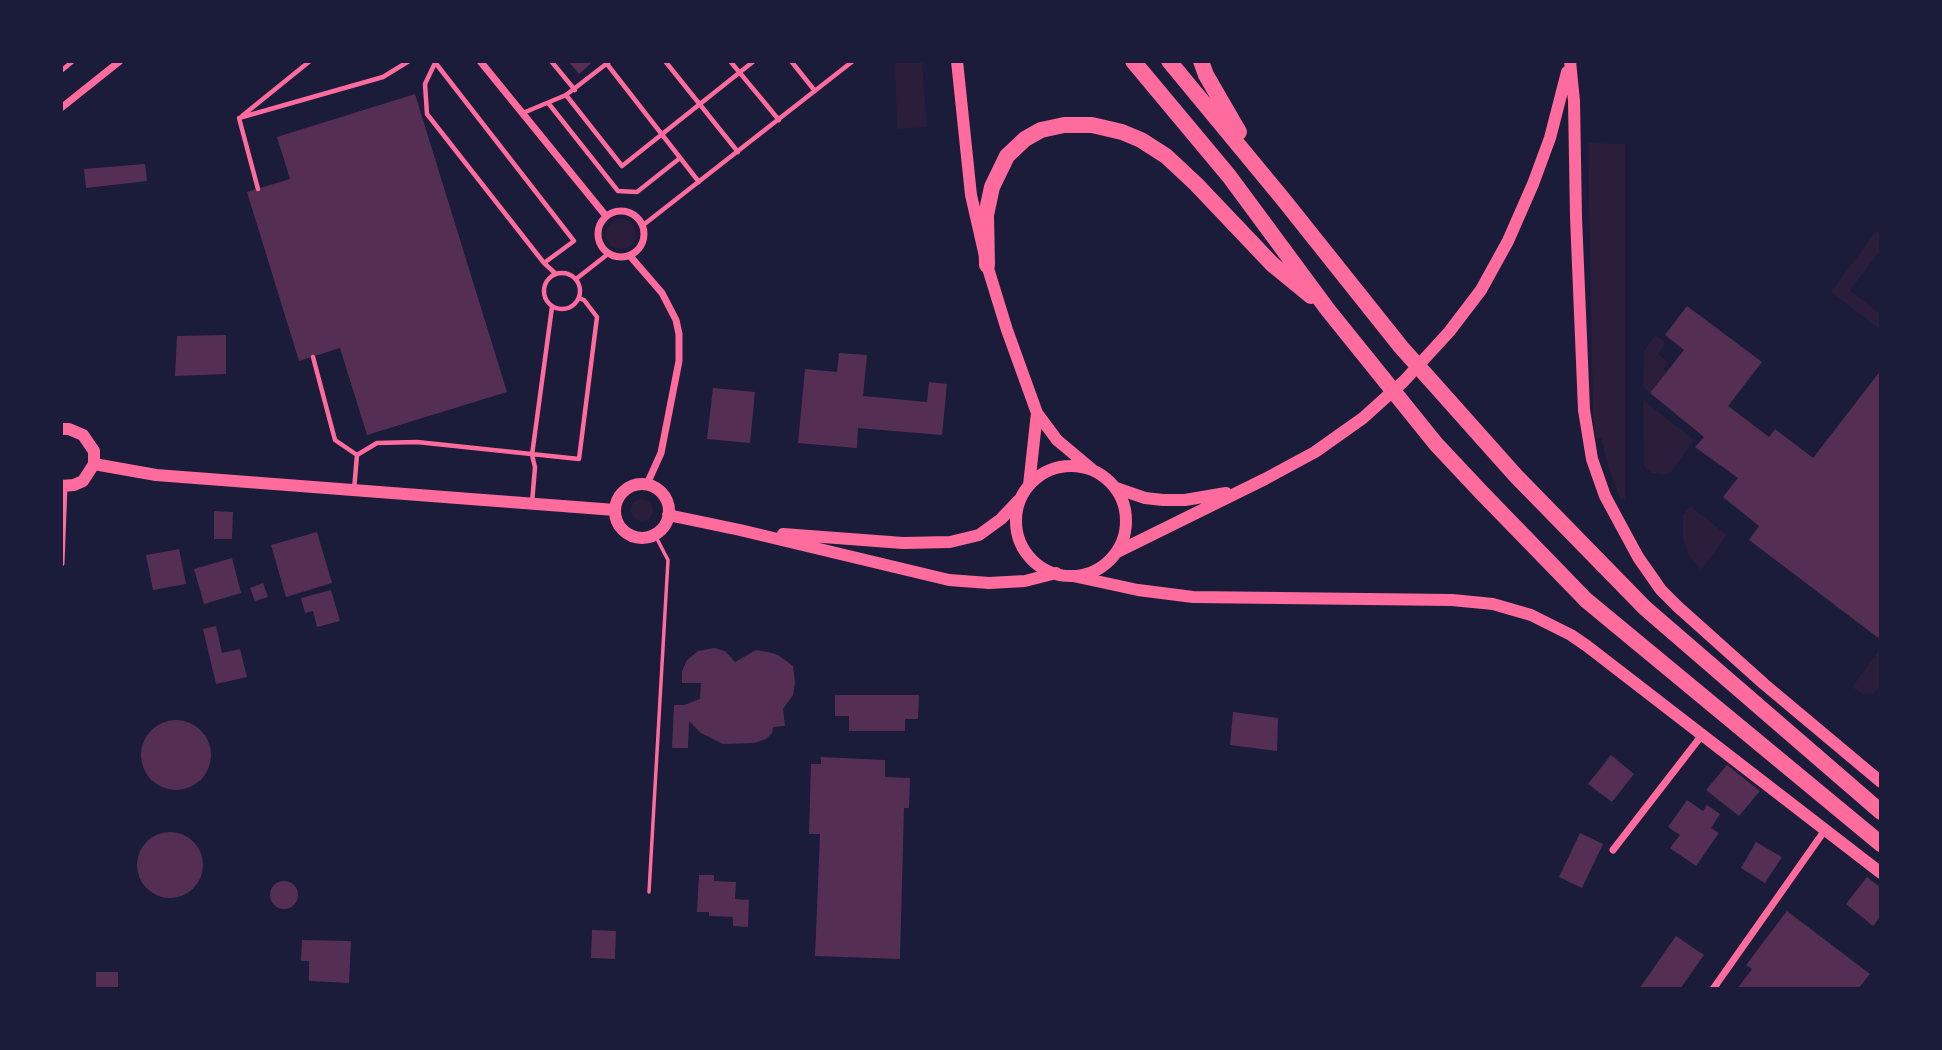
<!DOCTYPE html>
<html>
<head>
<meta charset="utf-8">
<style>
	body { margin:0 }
	#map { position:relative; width:1942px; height:1050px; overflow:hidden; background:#1b1b3a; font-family:Ubuntu,sans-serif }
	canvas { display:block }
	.frame { position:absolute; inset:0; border:63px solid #1b1b3a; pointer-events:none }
</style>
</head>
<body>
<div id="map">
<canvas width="1942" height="1050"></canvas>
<div class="frame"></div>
</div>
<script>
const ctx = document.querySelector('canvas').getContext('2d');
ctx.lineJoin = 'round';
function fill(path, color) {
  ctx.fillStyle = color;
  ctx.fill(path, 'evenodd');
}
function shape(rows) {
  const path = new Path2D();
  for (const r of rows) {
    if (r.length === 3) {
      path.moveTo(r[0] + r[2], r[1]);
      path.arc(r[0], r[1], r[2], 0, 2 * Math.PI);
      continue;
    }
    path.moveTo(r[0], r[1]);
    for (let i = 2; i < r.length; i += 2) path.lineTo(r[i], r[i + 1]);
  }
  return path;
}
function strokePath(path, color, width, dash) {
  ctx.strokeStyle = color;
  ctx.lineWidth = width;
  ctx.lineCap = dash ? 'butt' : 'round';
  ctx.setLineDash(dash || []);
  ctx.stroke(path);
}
fill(shape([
	[895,61,922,61,927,127,897,129],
	[1588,143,1625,144,1625,499,1621,500,1610,472,1601,438,1596,439,1593,419],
	[621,234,15],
	[1876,231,1881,234,1881,250,1850,290,1881,315,1881,330,1831,292],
	[1655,335,1666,343,1658,354,1669,363,1664,369,1666,373,1650,393,1643,387,1644,351],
	[1643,400,1694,440,1671,472,1665,475,1652,473,1644,466],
	[642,510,11],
	[1690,506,1727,535,1701,570,1688,554,1683,539,1683,515],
	[1881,648,1881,684,1873,694,1862,694,1852,687]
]), '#2a1e3b');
fill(shape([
	[568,61,594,61,579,74],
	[415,94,507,392,367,435,340,348,299,361,247,192,290,179,277,137],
	[145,164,147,181,86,188,84,169],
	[1687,306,1762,362,1728,406,1769,437,1775,429,1813,458,1881,370,1881,640,1749,540,1759,526,1723,497,1738,478,1695,447,1704,437,1650,393,1684,350,1665,335],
	[226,335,226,374,175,376,177,336],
	[839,353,867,355,863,396,927,402,929,382,947,384,942,435,858,428,857,448,798,443,805,369,837,372],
	[713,388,755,392,750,443,707,439],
	[214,511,233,512,232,539,214,539],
	[317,532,332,583,286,597,271,545],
	[179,549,186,584,153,590,146,555],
	[232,558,241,593,204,604,194,569],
	[263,583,268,597,255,601,250,588],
	[331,590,340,621,317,627,313,611,305,613,301,598],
	[216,626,222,653,240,649,247,677,216,684,203,629],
	[714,648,725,651,735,662,756,650,768,652,778,655,793,666,795,683,793,695,783,709,785,726,773,727,772,733,766,739,754,743,723,744,701,733,689,721,688,748,672,748,674,705,684,705,700,699,701,683,682,683,682,671,687,660,698,651],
	[835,695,919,695,918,719,905,719,905,731,849,731,849,716,835,716],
	[1233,712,1278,718,1277,751,1230,745],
	[176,755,35],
	[1611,755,1634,774,1612,802,1588,784],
	[821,757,885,760,885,777,910,778,909,808,904,808,900,959,815,956,820,834,809,834,811,764,821,764],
	[1727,765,1760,791,1739,816,1706,790],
	[1687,800,1703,811,1707,805,1720,814,1711,828,1719,833,1696,866,1670,848,1680,835,1668,827],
	[170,865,33],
	[1580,833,1603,844,1582,888,1559,877],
	[1756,842,1782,857,1765,883,1741,868],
	[699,875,714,875,714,881,736,882,735,899,749,900,748,927,733,926,733,917,709,916,709,912,697,912],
	[1867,877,1881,888,1881,916,1873,926,1846,904],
	[284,895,14],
	[1787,911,1870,974,1858,989,1737,989,1752,969,1746,965],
	[592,930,616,931,615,959,591,958],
	[1676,936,1704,955,1680,989,1639,989],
	[302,940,351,941,349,983,309,981,309,961,301,961],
	[96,972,118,972,118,989,96,988]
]), '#542f53');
strokePath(shape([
	[649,892,668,560,655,535]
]), '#ff6b9d', 3.5);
strokePath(shape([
	[434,61,574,241,544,263,427,114,425,84,435,63],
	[551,61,575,90],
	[665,61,738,152],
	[730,61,779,120],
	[791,61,815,91],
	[607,64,699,182],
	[61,71,73,61],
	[566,95,622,166,754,61],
	[549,104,618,191,637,192,680,158],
	[523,113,566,95,610,61],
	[242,116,310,61],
	[239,118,383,77,409,61],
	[239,118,258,189],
	[642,226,853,61],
	[544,263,556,274],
	[562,291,18],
	[576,279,608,254],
	[313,357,335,440,357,455,354,490],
	[357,455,377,443,417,442,579,459,597,317,584,300,579,298],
	[532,503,535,467,532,455,552,307]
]), '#ff6b9d', 4.5);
strokePath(shape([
	[480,61,606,216],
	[61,108,120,61],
	[621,234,23],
	[630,256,662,293,676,320,679,334,679,361,661,453,647,484],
	[61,563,64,486],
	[1613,850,1702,735],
	[1713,989,1825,830]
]), '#ff6b9d', 7);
strokePath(shape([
	[957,61,971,195,987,265,1007,330,1037,413,1057,440,1094,471],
	[1570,61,1574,101,1576,217,1584,410,1592,459,1605,496,1638,557,1661,590,1677,606,1764,684,1881,782],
	[61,429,69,429,83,435,94,451,94,464,83,481,74,485,61,486],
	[94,464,156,475,615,510],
	[1071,521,55],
	[642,511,27],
	[1029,485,1037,413],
	[1116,488,1145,498,1163,500,1185,500,1226,493],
	[668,515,740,530,949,580,989,583,1025,581,1056,573],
	[783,534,903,543,950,542,979,535,1001,519,1019,500],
	[1117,552,1265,479,1315,452,1363,418,1404,381,1449,332,1481,290,1508,241,1533,184,1550,138,1567,72],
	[1073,576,1138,590,1193,597,1452,600,1493,604,1531,615,1571,635,1587,646,1881,873]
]), '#ff6b9d', 12);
strokePath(shape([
	[1133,61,1229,176,1328,310,1436,444,1483,494,1586,600,1881,844],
	[1169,61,1283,199,1401,347,1516,476,1645,608,1881,812],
	[1201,61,1206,75,1239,132],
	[987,265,986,215,992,187,1007,156,1025,139,1041,130,1064,125,1092,125,1122,132,1141,140,1166,156,1196,184,1272,264,1311,296]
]), '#ff6b9d', 16);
</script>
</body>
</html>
